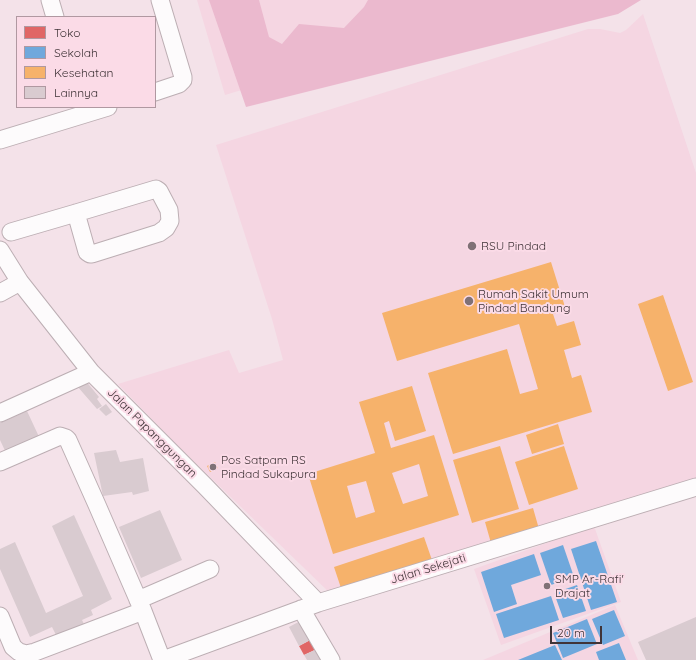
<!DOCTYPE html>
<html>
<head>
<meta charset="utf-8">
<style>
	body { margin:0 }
	#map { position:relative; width:696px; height:660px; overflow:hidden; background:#f4e2e9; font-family:Quicksand,sans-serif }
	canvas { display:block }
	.legend { position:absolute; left:16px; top:16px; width:140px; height:92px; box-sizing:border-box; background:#fbdbe7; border:1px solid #b098a1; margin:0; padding:5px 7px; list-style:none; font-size:12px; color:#403438 }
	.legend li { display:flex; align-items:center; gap:8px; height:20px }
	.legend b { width:20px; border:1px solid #b098a1 }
	.scale { position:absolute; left:550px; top:626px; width:52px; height:18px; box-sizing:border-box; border:2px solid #403438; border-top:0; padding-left:5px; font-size:12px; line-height:14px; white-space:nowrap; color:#403438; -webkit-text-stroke:3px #fbdbe7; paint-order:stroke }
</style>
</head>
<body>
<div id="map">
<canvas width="696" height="660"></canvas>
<ul class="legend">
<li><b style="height:11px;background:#e06666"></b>Toko</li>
<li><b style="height:11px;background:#6fa8dc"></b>Sekolah</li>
<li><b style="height:11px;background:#f6b26b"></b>Kesehatan</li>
<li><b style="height:11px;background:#d9cbd0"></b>Lainnya</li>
</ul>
<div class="scale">20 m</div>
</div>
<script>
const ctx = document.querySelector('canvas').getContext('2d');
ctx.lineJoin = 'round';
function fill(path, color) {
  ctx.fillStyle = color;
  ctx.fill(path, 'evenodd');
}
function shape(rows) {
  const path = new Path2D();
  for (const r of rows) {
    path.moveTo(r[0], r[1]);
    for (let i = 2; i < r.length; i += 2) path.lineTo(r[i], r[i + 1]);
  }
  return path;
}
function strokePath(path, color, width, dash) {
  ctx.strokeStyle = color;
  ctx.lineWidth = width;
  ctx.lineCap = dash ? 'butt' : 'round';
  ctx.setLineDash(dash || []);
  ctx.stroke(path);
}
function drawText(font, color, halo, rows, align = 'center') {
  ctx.font = font + ' Quicksand,sans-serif';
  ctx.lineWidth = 4;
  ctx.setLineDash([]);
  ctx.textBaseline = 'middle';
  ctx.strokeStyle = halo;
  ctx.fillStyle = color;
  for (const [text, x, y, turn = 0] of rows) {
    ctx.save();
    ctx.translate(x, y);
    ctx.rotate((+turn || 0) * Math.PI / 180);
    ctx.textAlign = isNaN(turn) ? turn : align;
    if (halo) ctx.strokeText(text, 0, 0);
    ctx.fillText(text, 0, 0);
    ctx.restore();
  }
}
fill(shape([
	[197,0,541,0,225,95],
	[643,14,696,173,696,482,334,597,178,446,118,384,229,350,239,373,283,360,272,319,216,145,588,29,600,29,620,33,626,30],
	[594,526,621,602,501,645,474,569],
	[615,605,638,660,483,660]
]), '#f5d6e2');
fill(shape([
	[209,0,259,0,269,37,282,44,299,24,344,28,364,7,368,0,641,0,618,14,246,107]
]), '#ebb9ce');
fill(shape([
	[314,638,319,648,304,655,299,646]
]), '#e06666');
fill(shape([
	[596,541,617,602,591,610,571,549],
	[563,545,574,577,551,585,540,553],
	[534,554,541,575,511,585,517,604,494,612,481,572],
	[577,585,586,611,563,618,554,593],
	[551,596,559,620,504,638,496,614],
	[614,610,625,636,603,645,592,619],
	[587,619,597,644,563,658,553,633],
	[619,643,626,660,599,660,596,652],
	[555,645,562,660,518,660]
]), '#6fa8dc');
fill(shape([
	[551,262,566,310,553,314,557,326,574,321,581,345,564,350,572,378,581,375,592,412,453,454,428,373,507,349,520,394,538,389,519,324,397,361,382,313],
	[663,295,693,382,668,391,638,304],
	[412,386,426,431,395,441,389,421,384,423,391,448,434,435,459,515,333,554,308,474,375,453,359,402],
	[419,464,428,496,403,504,392,473],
	[366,481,375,512,356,518,347,486],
	[558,424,564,444,532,454,526,435],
	[500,446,519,509,472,523,453,460],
	[564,446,578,489,529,505,515,462],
	[215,462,218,468,210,472,207,466],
	[533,508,539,529,491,543,485,522],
	[424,537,433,563,343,594,334,567]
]), '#f6b26b');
fill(shape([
	[85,380,99,397,97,399,102,406,97,409,77,386],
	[106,404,112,412,106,416,99,409],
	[27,411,41,441,8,457,0,440,0,423],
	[116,450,120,462,143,458,149,491,133,495,132,492,103,496,94,453],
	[160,510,182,560,141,578,119,527],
	[74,515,112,599,91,610,93,615,82,620,84,624,80,625,82,630,68,633,67,630,56,635,52,627,30,637,0,569,0,549,15,542,46,613,83,596,52,526],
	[696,617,696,660,646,660,638,642],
	[304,619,314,638,299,646,289,627],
	[319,648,326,660,307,660,304,655]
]), '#d9cbd0');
const minor = shape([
	[50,0,55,17],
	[155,92,179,84,183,80,183,77,160,0],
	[0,140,108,107],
	[11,232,76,213,156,189,159,191,169,210,170,221,166,228,159,233,92,254,90,254,87,252,76,213],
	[0,250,20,282,91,372,205,486,318,603],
	[0,293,20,282],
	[0,413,91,372],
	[0,462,60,436,66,438,68,440,97,505,143,611,35,652,26,654,19,652,13,647,0,616],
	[138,600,210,569],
	[301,609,331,660],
	[143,611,162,660],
	[163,660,318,603,696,487]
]);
strokePath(minor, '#bcaeb3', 19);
strokePath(minor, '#fdfbfc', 17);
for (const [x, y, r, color] of [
	[472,246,5,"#7f7176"],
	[469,301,5,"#7f7176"],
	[213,467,4,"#7f7176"],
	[547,586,4,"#7f7176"]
]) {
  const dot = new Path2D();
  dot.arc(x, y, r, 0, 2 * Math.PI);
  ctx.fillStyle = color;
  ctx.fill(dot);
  strokePath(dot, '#fbdbe7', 1.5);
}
drawText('12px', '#403438', '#fbdbe7', [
	["RSU Pindad",481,246],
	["Rumah Sakit Umum",478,294],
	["Pindad Bandung",478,308],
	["Pos Satpam RS",221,460],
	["Pindad Sukapura",221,474],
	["SMP Ar-Rafi'",555,579],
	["Drajat",555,593]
], 'left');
drawText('12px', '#403438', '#fbdbe7', [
	["Jalan Papanggungan",152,433,45],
	["Jalan Sekejati",428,569,-17]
]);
</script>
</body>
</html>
